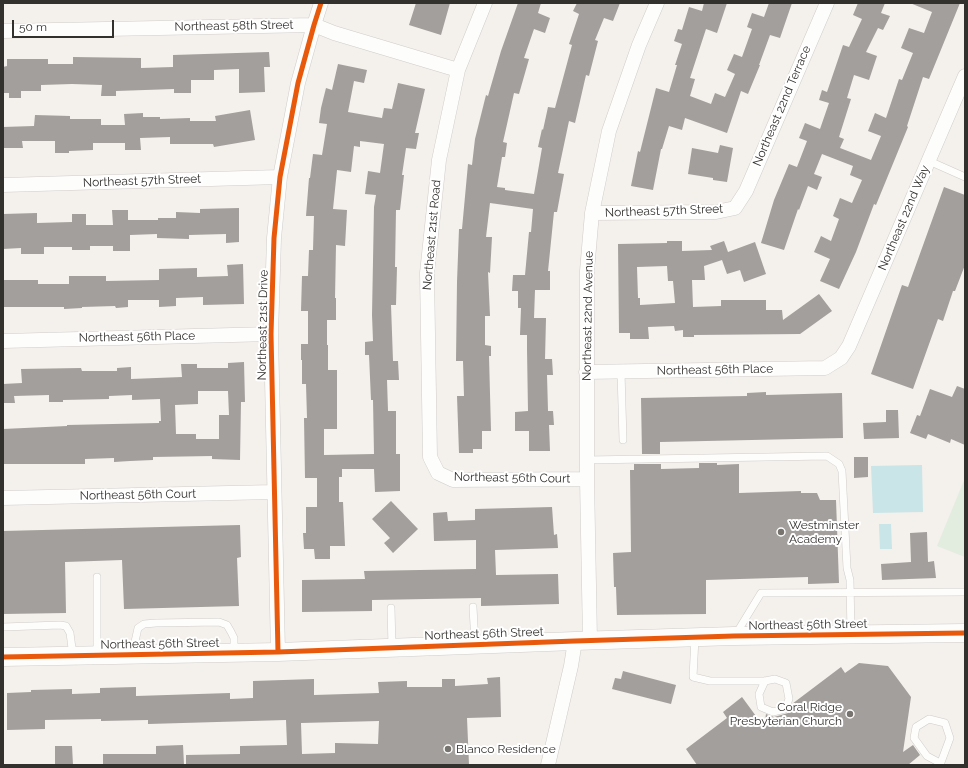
<!DOCTYPE html>
<html>
<head>
<meta charset="utf-8">
<style>
	body { margin:0 }
	#map { position:relative; width:968px; height:768px; overflow:hidden; background:#f4f0ec; font-family:Raleway,sans-serif }
	canvas { display:block }
	.frame { position:absolute; inset:0; border:4px solid #33312e; pointer-events:none }
	.scale { position:absolute; left:12px; top:20px; width:102px; height:18px; box-sizing:border-box; border:2px solid #33312e; border-top:0; padding-left:5px; font-size:12px; line-height:14px; white-space:nowrap; color:#33312e; -webkit-text-stroke:3px #fff; paint-order:stroke }
</style>
</head>
<body>
<div id="map">
<canvas width="968" height="768"></canvas>
<div class="frame"></div>
<div class="scale">50 m</div>
</div>
<script>
const ctx = document.querySelector('canvas').getContext('2d');
ctx.lineJoin = 'round';
function fill(path, color) {
  ctx.fillStyle = color;
  ctx.fill(path, 'evenodd');
}
function shape(rows) {
  const path = new Path2D();
  for (const r of rows) {
    path.moveTo(r[0], r[1]);
    for (let i = 2; i < r.length; i += 2) path.lineTo(r[i], r[i + 1]);
  }
  return path;
}
function strokePath(path, color, width, dash) {
  ctx.strokeStyle = color;
  ctx.lineWidth = width;
  ctx.lineCap = dash ? 'butt' : 'round';
  ctx.setLineDash(dash || []);
  ctx.stroke(path);
}
function drawText(font, color, halo, rows, align = 'center') {
  ctx.font = font + ' Raleway,sans-serif';
  ctx.lineWidth = 4;
  ctx.setLineDash([]);
  ctx.textBaseline = 'middle';
  ctx.strokeStyle = halo;
  ctx.fillStyle = color;
  for (const [text, x, y, turn = 0] of rows) {
    ctx.save();
    ctx.translate(x, y);
    ctx.rotate((+turn || 0) * Math.PI / 180);
    ctx.textAlign = isNaN(turn) ? turn : align;
    if (halo) ctx.strokeText(text, 0, 0);
    ctx.fillText(text, 0, 0);
    ctx.restore();
  }
}
fill(shape([
	[965,478,965,557,937,546]
]), '#e2ecdf');
fill(shape([
	[922,465,923,512,873,513,871,466],
	[879,524,891,524,892,549,880,549]
]), '#c9e5e7');
fill(shape([
	[416,3,450,3,441,35,409,25],
	[518,3,541,3,538,13,550,18,545,33,534,29,524,58,529,59,519,94,514,93,503,142,507,143,505,157,502,157,497,187,505,188,505,190,534,194,542,148,538,147,542,129,543,130,548,107,555,108,572,45,569,44,579,14,573,11,577,3,620,3,613,21,604,18,595,40,598,41,589,76,586,75,575,123,569,121,558,173,564,174,557,212,554,212,548,271,550,271,550,290,535,290,534,318,546,318,545,359,552,359,553,375,547,375,548,411,553,411,554,425,549,425,550,451,529,451,529,431,515,431,515,412,528,411,527,349,527,335,520,335,521,308,518,308,518,291,512,291,513,275,525,275,529,232,531,232,533,209,490,203,486,237,492,237,490,273,488,272,490,316,485,316,485,345,491,346,491,356,489,356,491,431,482,431,482,449,473,449,473,453,459,453,457,396,464,396,463,361,456,361,457,282,459,229,462,229,468,164,472,165,475,139,486,95,488,96,501,51],
	[704,3,727,3,717,33,706,29,690,78,695,79,690,96,711,104,715,93,725,97,735,74,727,70,734,54,742,57,752,29,747,27,752,13,764,17,769,3,792,3,780,38,770,35,759,65,760,65,748,94,741,91,727,133,685,118,682,130,669,126,662,149,661,149,653,190,631,186,638,151,640,152,656,88,669,92,677,65,675,65,682,44,674,41,678,29,682,30,689,7,702,11],
	[858,3,885,3,881,13,890,16,883,30,878,28,866,52,877,56,869,80,854,75,847,98,851,99,839,137,844,139,840,148,871,160,881,136,868,131,875,113,886,118,899,79,902,80,913,53,901,48,909,28,924,33,932,12,910,3,960,3,929,79,923,77,907,126,908,127,876,205,874,204,856,252,839,289,820,281,830,259,814,252,821,236,831,241,839,219,833,216,840,198,852,203,862,180,850,175,853,166,822,154,814,174,822,177,817,190,808,186,799,210,798,209,784,250,761,243,774,200,789,164,797,167,807,141,799,138,805,123,820,129,829,103,819,100,822,90,827,92,843,45,849,47,862,19,853,15],
	[269,52,270,67,264,67,265,92,239,93,239,69,214,70,214,80,191,80,191,93,174,93,174,89,116,91,116,96,101,96,102,85,72,84,41,85,41,91,21,91,21,98,9,98,9,93,3,93,3,67,7,66,7,59,48,59,48,64,73,64,73,57,141,58,141,68,173,67,173,55],
	[338,64,367,70,364,83,354,81,348,112,382,118,384,108,392,109,398,83,425,89,415,133,419,133,416,149,406,148,402,175,404,175,400,210,396,210,395,267,397,267,396,305,391,305,393,361,398,361,399,380,387,380,388,411,396,411,396,454,400,454,400,491,375,492,374,469,342,469,342,477,339,477,339,502,343,502,345,546,330,546,330,559,315,559,314,549,304,549,303,533,306,533,306,507,317,507,317,478,305,478,304,418,307,418,306,384,302,384,302,360,301,360,301,344,308,344,308,311,301,311,302,276,308,276,309,250,313,250,314,216,306,216,309,178,310,178,313,154,322,155,327,124,319,123,321,108,326,88,332,90],
	[360,141,384,144,380,173,368,171,365,194,376,195,374,207,372,315,373,341,365,342,365,355,369,355,371,400,373,400,374,454,324,455,324,429,337,429,337,370,328,370,328,345,327,345,327,320,336,320,336,298,335,298,336,245,345,246,347,210,333,209,337,170,351,172,354,146,360,147],
	[250,110,255,140,214,147,213,144,170,144,170,137,140,138,141,150,125,150,125,143,93,143,93,150,69,151,69,153,55,153,55,141,22,141,23,148,3,148,3,127,34,126,35,115,70,116,70,119,101,119,101,125,125,125,124,114,143,113,143,117,160,117,160,119,190,118,190,121,216,121,215,116],
	[720,145,733,148,727,182,713,180,713,178,688,174,692,148,718,153],
	[944,187,965,195,965,265,955,291,953,291,943,321,938,319,913,389,871,374,902,285,908,287],
	[239,208,239,242,226,243,226,234,189,235,189,239,157,238,157,234,130,235,130,251,113,251,113,246,90,246,90,250,72,250,72,247,44,247,44,254,21,254,21,248,3,249,3,214,37,213,37,223,72,222,72,214,86,214,86,225,113,225,112,210,128,210,128,220,158,220,158,218,176,218,176,212,200,213,200,209],
	[667,241,682,241,682,251,712,250,710,246,724,241,728,252,755,242,766,274,744,282,740,270,727,274,722,260,704,266,705,280,692,280,693,307,721,306,721,300,766,300,766,310,782,310,783,320,819,294,832,311,800,334,694,335,694,337,683,337,683,330,675,331,674,326,648,327,649,339,630,339,630,333,619,333,618,244,667,243],
	[667,266,668,281,673,281,675,303,640,305,640,298,638,298,637,267],
	[243,264,244,304,203,305,203,297,176,298,176,306,159,307,159,300,128,300,128,307,116,308,115,306,82,307,82,308,64,309,64,307,3,307,3,280,38,280,38,284,69,284,69,276,106,276,106,281,159,280,159,269,197,268,197,277,228,276,227,265],
	[244,362,245,402,241,402,240,460,212,459,212,456,153,457,153,460,130,461,114,462,114,458,85,459,85,464,3,464,3,429,67,426,67,425,159,423,159,421,161,421,160,399,132,400,132,395,109,396,109,399,63,400,63,402,49,402,49,395,14,396,15,403,3,403,3,384,22,383,21,369,81,368,82,371,117,371,117,368,131,367,131,379,182,377,181,364,197,364,197,368,228,368,228,363],
	[198,391,228,391,229,415,219,415,219,439,196,439,196,434,176,434,175,405,198,404],
	[957,386,965,389,965,445,951,439,950,443,928,434,926,439,910,433,917,415,920,416,930,389,952,397],
	[766,392,766,395,842,393,843,438,660,442,660,454,642,454,641,398,747,396,747,393],
	[886,410,898,410,899,438,864,439,863,423,886,422],
	[854,457,868,457,868,477,854,478],
	[699,463,717,463,717,465,739,464,739,493,801,491,801,493,817,493,820,500,836,500,839,583,808,584,808,577,706,580,706,614,617,615,616,587,614,587,613,553,631,552,630,470,634,470,634,464,661,464,661,469,699,468],
	[391,501,418,529,393,553,384,543,390,538,372,519],
	[552,507,554,535,557,534,558,548,495,550,496,575,558,574,559,604,481,606,481,598,372,600,372,611,302,612,302,580,365,579,364,571,476,569,476,540,434,541,433,513,447,512,448,521,475,520,475,509],
	[240,525,241,557,237,558,239,606,124,609,122,560,94,561,65,562,66,613,3,614,3,531],
	[927,532,928,562,934,561,936,578,882,580,881,564,911,562,910,533],
	[859,663,888,666,911,697,903,752,913,745,920,755,908,765,697,765,686,749,727,718,723,712,742,697,764,727,766,714,774,717,788,713,792,704,841,667,845,673],
	[623,671,676,685,671,704,612,689,615,678,621,679],
	[500,677,501,717,467,718,469,765,186,765,186,755,240,754,240,746,287,745,286,720,148,724,148,720,101,721,101,719,45,720,45,729,7,730,7,693,31,692,31,690,72,689,72,694,100,693,100,688,136,687,136,696,230,693,230,699,253,698,253,681,314,679,314,695,379,693,378,682,407,681,407,687,442,687,442,679,455,679,455,686,488,684,487,678],
	[379,721,378,744,335,743,335,753,302,754,301,723],
	[183,745,184,765,103,765,103,754,156,754,156,746],
	[55,746,72,746,73,765,55,765]
]), '#a29f9c');
const service = shape([
	[929,161,965,177],
	[621,372,623,440],
	[587,460,827,456,839,464,842,471,847,568,850,580,851,635],
	[97,577,97,655],
	[473,607,475,644],
	[391,608,392,647],
	[3,627,60,625,66,626,70,633,73,656],
	[736,634,761,593,965,592],
	[695,638,693,677,710,681,765,681,775,679,786,683,789,699,785,709,773,712,761,707,759,694,765,681],
	[132,655,138,628,144,624,156,623,219,622,227,625,231,632,234,638,234,653],
	[940,765,950,738,945,723,929,719,916,727,914,738,927,756,940,763]
]);
const minor = shape([
	[485,3,458,70,439,160,427,273,430,457,438,473,453,480,587,479],
	[3,31,314,25,334,33,458,70],
	[3,185,280,177],
	[592,213,716,212,735,208,746,191,827,3],
	[3,341,271,334],
	[586,372,825,368,841,358,849,346,965,76],
	[3,498,274,492],
	[590,640,587,479,587,271,592,213,609,131,639,45,657,3],
	[278,652,271,334,274,238,280,177,298,83,314,25,321,3],
	[548,765,571,666,575,641]
]);
const tertiary = shape([
	[3,657,278,652,575,641,734,636,965,633]
]);
strokePath(service, '#d0cdca', 8);
strokePath(minor, '#d0cdca', 15);
strokePath(tertiary, '#d0cdca', 19);
strokePath(service, '#fdfdfc', 7);
strokePath(minor, '#fdfdfc', 14);
strokePath(tertiary, '#fdfdfc', 18);
strokePath(shape([
	[278,652,271,334,274,238,280,177,298,83,314,25,321,3],
	[3,657,278,652,575,641,734,636,965,633]
]), '#e8590c', 5);
for (const [x, y, r, color] of [
	[781,532,4,"#777470"],
	[850,714,4,"#777470"],
	[448,749,4,"#777470"]
]) {
  const dot = new Path2D();
  dot.arc(x, y, r, 0, 2 * Math.PI);
  ctx.fillStyle = color;
  ctx.fill(dot);
  strokePath(dot, '#fff', 1.5);
}
drawText('12px', '#33312e', '#fff', [
	["Northeast 58th Street",234,26,-1],
	["Northeast 22nd Terrace",782,106,-67],
	["Northeast 57th Street",142,181,-2],
	["Northeast 57th Street",664,211,-2],
	["Northeast 22nd Way",904,218,-67],
	["Northeast 21st Road",432,235,-85],
	["Northeast 22nd Avenue",588,316,-89],
	["Northeast 21st Drive",263,325,-89],
	["Northeast 56th Place",137,337,-1],
	["Northeast 56th Place",715,370,-1],
	["Northeast 56th Court",512,478,1],
	["Northeast 56th Court",138,495,-1],
	["Northeast 56th Street",808,625,-1],
	["Northeast 56th Street",484,634,-2],
	["Northeast 56th Street",160,644,-1]
]);
drawText('12px', '#33312e', '#fff', [
	["Westminster",789,525],
	["Academy",789,539],
	["Coral Ridge",842,707,"right"],
	["Presbyterian Church",842,721,"right"],
	["Blanco Residence",456,749]
], 'left');
</script>
</body>
</html>
